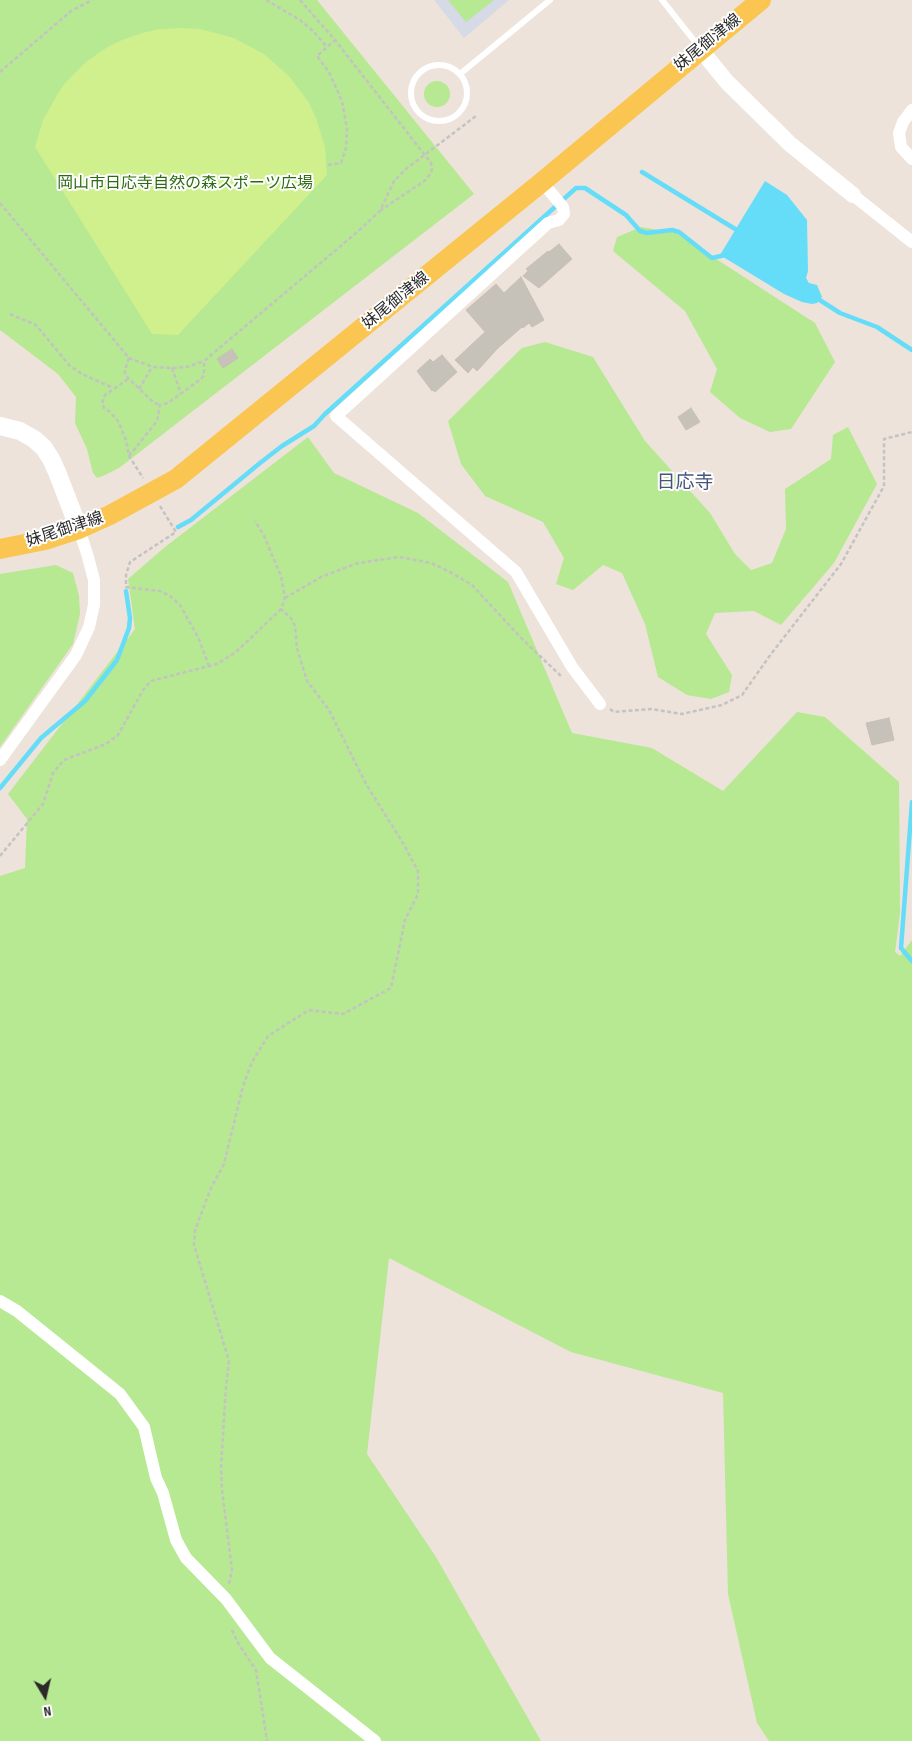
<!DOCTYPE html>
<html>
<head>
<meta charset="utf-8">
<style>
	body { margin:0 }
	#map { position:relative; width:912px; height:1741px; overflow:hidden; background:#ede3da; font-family:"Sofia Sans Condensed",sans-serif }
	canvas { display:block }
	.north { position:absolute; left:20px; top:1671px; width:50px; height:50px; -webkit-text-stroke:4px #fff; paint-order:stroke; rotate:171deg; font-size:14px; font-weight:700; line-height:20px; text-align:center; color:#2a2a2a }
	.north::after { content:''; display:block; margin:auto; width:18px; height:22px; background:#2a2a2a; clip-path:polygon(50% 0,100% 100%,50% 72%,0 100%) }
</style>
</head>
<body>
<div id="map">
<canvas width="912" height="1741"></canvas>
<div class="north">N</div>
</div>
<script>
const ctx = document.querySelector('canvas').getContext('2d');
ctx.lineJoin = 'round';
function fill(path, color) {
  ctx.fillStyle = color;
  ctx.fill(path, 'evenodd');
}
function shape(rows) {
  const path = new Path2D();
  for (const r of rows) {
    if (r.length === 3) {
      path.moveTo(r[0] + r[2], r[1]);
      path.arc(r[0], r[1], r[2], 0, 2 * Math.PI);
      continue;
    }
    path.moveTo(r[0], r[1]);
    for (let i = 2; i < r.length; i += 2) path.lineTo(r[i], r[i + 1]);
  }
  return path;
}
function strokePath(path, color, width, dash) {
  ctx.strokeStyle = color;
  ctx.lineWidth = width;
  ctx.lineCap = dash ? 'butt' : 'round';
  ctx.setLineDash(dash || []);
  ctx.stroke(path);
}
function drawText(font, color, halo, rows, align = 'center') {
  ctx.font = font + ' "Sofia Sans Condensed","Noto Sans JP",sans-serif';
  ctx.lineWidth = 4;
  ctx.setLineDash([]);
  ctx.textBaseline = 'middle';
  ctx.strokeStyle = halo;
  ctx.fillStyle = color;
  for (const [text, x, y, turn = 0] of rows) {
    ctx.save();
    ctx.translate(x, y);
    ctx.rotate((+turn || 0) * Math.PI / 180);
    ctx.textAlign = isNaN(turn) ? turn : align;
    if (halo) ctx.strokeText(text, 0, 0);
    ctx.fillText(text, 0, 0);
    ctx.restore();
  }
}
fill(shape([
	[434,0,509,0,464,38]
]), '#d6dae6');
fill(shape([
	[0,0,317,0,474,194,119,468,103,476,97,478,93,473,87,449,75,423,76,397,58,374,0,330],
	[448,0,494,0,466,22],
	[437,94,13],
	[641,227,676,233,815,323,835,362,791,429,770,432,740,418,710,392,717,369,685,311,613,251,617,237],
	[545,342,593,357,645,441,710,513,735,554,751,570,772,563,786,529,785,489,831,459,833,435,848,427,877,484,834,563,781,625,754,611,715,613,706,634,732,675,729,692,711,699,687,695,658,677,645,624,622,573,603,565,573,590,556,584,564,558,543,522,485,496,461,464,448,421,522,348],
	[308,437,334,473,418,513,508,582,572,733,652,748,723,791,797,712,825,717,899,782,900,913,895,952,900,956,912,940,912,1741,769,1741,757,1723,728,1594,723,1393,571,1352,389,1258,367,1454,436,1557,541,1741,0,1741,0,876,25,868,27,819,8,794,135,629,128,579,165,547],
	[56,565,73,573,79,596,80,614,73,644,0,747,0,574]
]), '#b7e892');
fill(shape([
	[182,28,200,29,234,38,264,54,290,77,309,103,316,118,325,147,327,175,178,335,152,334,35,147,43,120,57,95,65,83,86,62,106,48,122,40,142,33,160,29]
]), '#cff08d');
fill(shape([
	[765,181,787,195,807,220,808,271,806,278,809,283,817,285,822,297,817,303,812,304,802,302,784,294,720,255]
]), '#65ddf8');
strokePath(shape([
	[642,172,740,232],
	[815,297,840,313,877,327,912,350],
	[178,527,191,520,260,463,282,446,314,426,325,414,576,188,585,188,626,215,640,231,647,233,672,230,679,232,712,258,725,255],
	[0,788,41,738,85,701,117,660,129,628,130,618,126,591],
	[912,802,901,948,912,961]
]), '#65ddf8', 4.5);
const building = shape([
	[559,244,572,259,539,288,523,276,528,271,526,269,548,251,549,252,559,244],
	[521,277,544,320,532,327,529,323,523,328,522,327,498,348,477,371,473,367,468,373,455,360,485,332,466,310,496,284,504,293,521,277],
	[232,349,238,358,223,368,217,359,232,349],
	[442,355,457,372,435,392,433,390,432,391,417,371,430,359,433,362,442,355],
	[691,408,700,422,686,430,678,417,691,408],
	[889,718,894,740,872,745,866,723,889,718]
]);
fill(building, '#c7c2b9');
strokePath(building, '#c9bfb4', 1);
strokePath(shape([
	[266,0,300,20,313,31,327,47],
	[300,0,335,40,431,163,432,170,427,179,381,210],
	[0,72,71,11,92,0],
	[328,165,341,163,346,148,347,129,342,101,329,72,317,56,335,40],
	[0,203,129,358,153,367,172,368,187,367,204,361],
	[10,314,36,325,70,366,82,374,113,388],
	[129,358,125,370,125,375,153,402,160,405],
	[172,368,181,394],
	[128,379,105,395,102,403,104,408,110,412,118,421,126,440,129,456,143,478],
	[139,389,152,367],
	[129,456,157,421,160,405,168,403,201,379,204,375,204,361,355,234,380,211,394,181,406,169,476,116],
	[160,506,176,532,130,562,126,575,126,587,160,591,170,596,180,605,198,637,209,666],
	[285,598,321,577,358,563,399,557,431,563,452,573,472,585,523,640,562,677],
	[610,709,614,712,651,709,682,714,722,705,742,695,771,654,841,564,884,486,884,439,912,432],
	[0,856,43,804,53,773,64,760,106,744,118,735,143,690,151,681,217,664,236,652,281,609,285,598,281,576,264,536,255,521],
	[229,1584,232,1570,222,1490,221,1466,226,1387,229,1361,194,1245,195,1230,211,1188,224,1164,243,1086,252,1062,268,1036,309,1010,343,1014,391,988,405,920,418,894,418,871,403,843,366,784,329,710,307,681,297,648,295,626,291,618,281,609],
	[232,1630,238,1643,256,1670,267,1741]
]), '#c3c3c3', 2.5, [4, 2.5]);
strokePath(shape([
	[662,0,700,48],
	[439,93,28],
	[460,74,550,0]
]), '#fff', 6);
strokePath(shape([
	[912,110,903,122,899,133,901,147,912,159],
	[542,182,563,207,564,214,559,220,548,223,336,416,516,572,572,667,600,704],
	[853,195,912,242],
	[0,760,76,655,89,627,94,605,94,580,88,557,79,529],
	[0,1301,17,1311,120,1394,144,1427,156,1478,163,1493,176,1540,186,1558,226,1599,270,1658,375,1741]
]), '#fff', 12);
strokePath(shape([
	[700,49,727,82,790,144,853,195]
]), '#fff', 16);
strokePath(shape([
	[0,426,20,431,34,439,44,448,51,459,57,472,79,529]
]), '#fff', 18);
strokePath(shape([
	[0,549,45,540,79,529,110,515,176,479,542,182,761,0]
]), '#fbc551', 20);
drawText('16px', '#2a2a2a', '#fff', [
	["妹尾御津線",708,43,-39],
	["妹尾御津線",396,301,-39],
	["妹尾御津線",65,530,-18]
]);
drawText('16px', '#2e6c14', '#fff', [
	["岡山市日応寺自然の森スポーツ広場",185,184]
]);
drawText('19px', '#47557e', '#fff', [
	["日応寺",685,483]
]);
</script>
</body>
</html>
